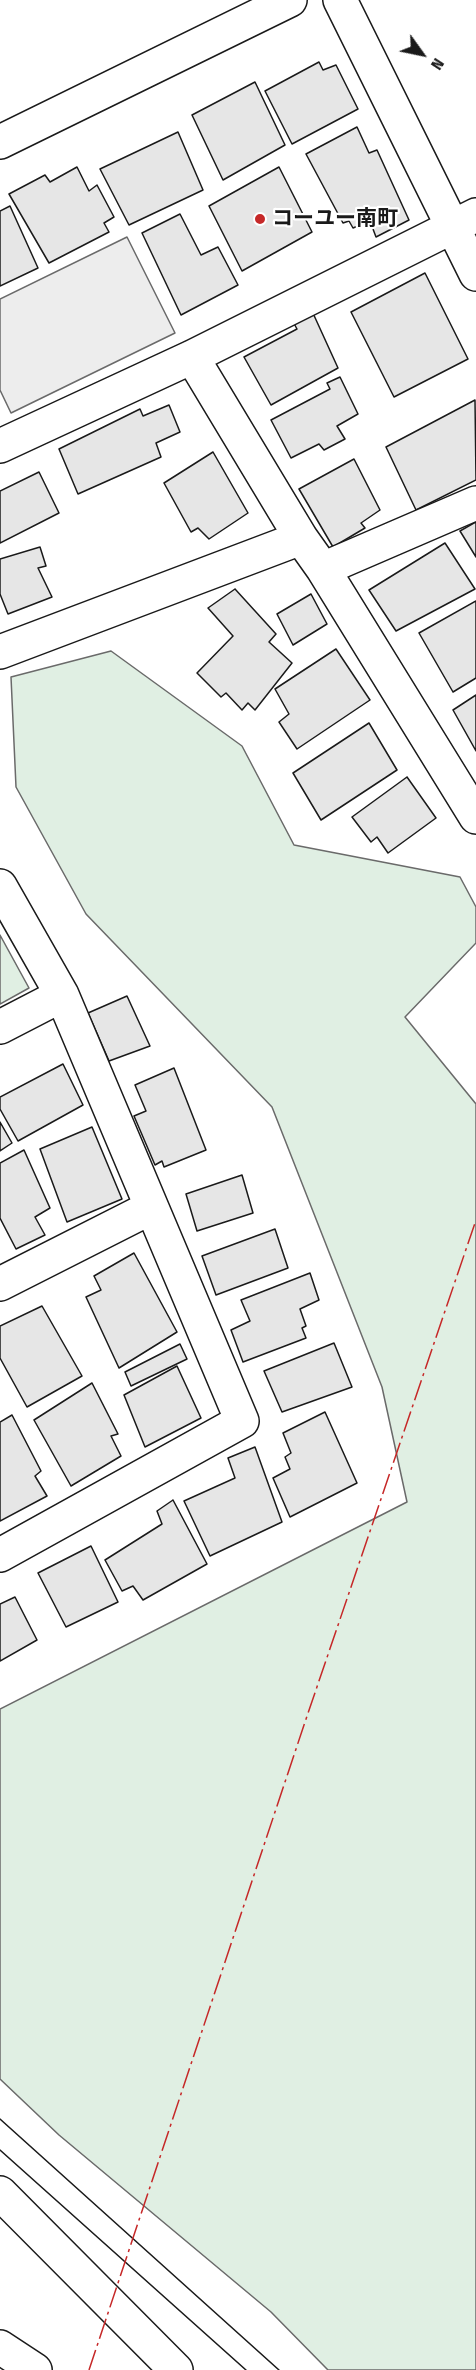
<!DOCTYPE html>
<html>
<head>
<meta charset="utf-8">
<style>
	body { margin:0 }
	#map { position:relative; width:476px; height:2370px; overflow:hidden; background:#fff; font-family:"Fira Sans Condensed",sans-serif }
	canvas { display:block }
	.north { position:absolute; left:392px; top:24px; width:60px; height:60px; -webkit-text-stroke:4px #fff; paint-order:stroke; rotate:123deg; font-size:16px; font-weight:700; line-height:24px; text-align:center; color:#1a1a1a }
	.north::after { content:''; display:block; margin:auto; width:21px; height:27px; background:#1a1a1a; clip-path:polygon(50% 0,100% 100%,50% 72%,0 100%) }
</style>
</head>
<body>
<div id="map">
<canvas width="476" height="2370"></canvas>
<div class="north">N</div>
</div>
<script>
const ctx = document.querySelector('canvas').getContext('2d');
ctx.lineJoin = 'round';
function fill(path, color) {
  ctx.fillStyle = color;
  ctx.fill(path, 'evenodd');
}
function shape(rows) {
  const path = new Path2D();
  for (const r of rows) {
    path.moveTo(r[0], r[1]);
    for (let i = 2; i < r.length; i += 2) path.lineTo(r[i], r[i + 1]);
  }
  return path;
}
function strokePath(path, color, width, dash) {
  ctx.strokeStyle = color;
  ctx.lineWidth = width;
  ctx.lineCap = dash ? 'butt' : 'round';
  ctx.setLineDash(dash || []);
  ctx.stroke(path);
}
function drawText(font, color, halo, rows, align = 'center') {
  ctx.font = font + ' "Fira Sans Condensed","Noto Sans JP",sans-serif';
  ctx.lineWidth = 4.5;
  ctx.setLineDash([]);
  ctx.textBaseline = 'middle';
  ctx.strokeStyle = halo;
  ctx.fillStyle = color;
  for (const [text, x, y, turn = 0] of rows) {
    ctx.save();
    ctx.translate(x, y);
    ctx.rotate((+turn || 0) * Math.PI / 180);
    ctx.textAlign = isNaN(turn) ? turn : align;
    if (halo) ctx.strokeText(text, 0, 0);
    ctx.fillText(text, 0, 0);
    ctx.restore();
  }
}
const green = shape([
	[111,651,242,746,294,845,460,877,476,907,476,943,405,1017,476,1104,476,2370,328,2370,271,2312,59,2135,0,2079,0,1709,407,1502,382,1387,272,1107,86,914,16,787,11,677,111,651],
	[0,935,29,988,0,1004,0,935]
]);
fill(green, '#e0efe3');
strokePath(green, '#6a6a6a', 1.5);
const parking = shape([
	[127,237,175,333,11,413,0,390,0,299,127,237]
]);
fill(parking, '#ededed');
strokePath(parking, '#6a6a6a', 1.5);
const building = shape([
	[319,62,323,70,336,65,358,109,292,144,265,91,319,62],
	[255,82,285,145,223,180,192,115,255,82],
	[357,127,369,153,377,150,409,220,376,237,370,221,353,228,349,221,343,223,306,154,357,127],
	[178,132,203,190,129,225,100,169,178,132],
	[77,167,89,191,97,185,114,217,104,223,109,232,49,263,9,194,45,175,50,182,77,167],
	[279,167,312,232,242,271,209,206,279,167],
	[10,206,38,268,0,286,0,211,10,206],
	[180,214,201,255,218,247,238,285,181,315,142,233,180,214],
	[425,273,468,359,394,397,351,312,425,273],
	[312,311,338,368,271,405,244,357,297,329,292,320,312,311],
	[340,377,358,414,337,426,345,439,324,450,319,444,291,458,271,420,330,389,327,383,340,377],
	[475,400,476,480,416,510,386,447,475,400],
	[169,405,180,432,156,443,161,457,78,494,59,449,140,409,143,416,169,405],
	[213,452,248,513,209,539,198,528,191,532,164,483,213,452],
	[354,459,380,510,361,523,365,528,333,547,299,489,354,459],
	[39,472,59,513,0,543,0,491,39,472],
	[476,522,476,557,460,531,476,522],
	[445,543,475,589,396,631,369,590,445,543],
	[40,547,46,566,38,568,52,597,8,614,0,594,0,559,40,547],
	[235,589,276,634,269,642,292,663,255,710,248,703,242,710,226,693,221,697,197,673,233,636,208,608,235,589],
	[311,594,327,624,293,645,277,614,311,594],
	[476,601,476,678,453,692,419,633,476,601],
	[336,649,370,700,297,749,279,722,289,714,275,689,336,649],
	[476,695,476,751,453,710,476,695],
	[369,723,397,770,321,820,293,773,369,723],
	[407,777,436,818,388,853,377,837,371,842,352,817,407,777],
	[127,996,150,1046,109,1061,88,1013,127,996],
	[63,1064,83,1105,18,1141,0,1109,0,1097,63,1064],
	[174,1068,206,1150,164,1167,162,1161,155,1165,134,1116,146,1111,135,1085,174,1068],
	[0,1122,12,1143,0,1151,0,1122],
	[92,1127,122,1199,67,1222,40,1149,92,1127],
	[24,1150,50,1208,35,1217,45,1235,16,1249,0,1218,0,1163,24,1150],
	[242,1175,253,1213,197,1231,186,1194,242,1175],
	[275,1229,288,1268,216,1295,202,1256,275,1229],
	[134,1253,177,1332,119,1368,86,1297,101,1290,94,1276,134,1253],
	[310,1273,319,1300,300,1309,306,1326,302,1328,306,1338,243,1362,231,1330,250,1321,241,1300,310,1273],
	[42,1306,82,1376,27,1407,0,1358,0,1326,42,1306],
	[334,1343,352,1387,282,1412,264,1371,334,1343],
	[180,1344,187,1359,131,1386,125,1372,180,1344],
	[177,1366,201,1418,145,1447,124,1395,177,1366],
	[92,1383,118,1434,111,1436,121,1456,71,1486,34,1420,92,1383],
	[325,1412,357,1483,290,1517,273,1478,290,1469,285,1457,291,1453,283,1433,325,1412],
	[12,1415,41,1471,35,1476,47,1496,0,1521,0,1422,12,1415],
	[255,1447,282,1522,210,1556,184,1501,235,1478,228,1458,255,1447],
	[173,1500,207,1564,143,1600,133,1586,122,1591,105,1560,162,1524,157,1511,173,1500],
	[91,1546,118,1602,66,1627,38,1573,91,1546],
	[15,1597,37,1640,0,1661,0,1604,15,1597]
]);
fill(building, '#e6e6e6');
strokePath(building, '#1a1a1a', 1.5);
const street = shape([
	[340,0,476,274],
	[0,142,290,0],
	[192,357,301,538,323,569,476,817],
	[0,446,192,357,476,215],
	[323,569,476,503],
	[0,652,301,538],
	[0,886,62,995,242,1421,0,1555],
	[0,1027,62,995],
	[0,1284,150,1208],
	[0,2193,176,2370],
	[0,2347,35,2370]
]);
strokePath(street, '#1a1a1a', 36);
strokePath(street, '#fff', 33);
strokePath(shape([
	[0,2119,279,2370],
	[0,2150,246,2370]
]), '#1a1a1a', 1.5);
strokePath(shape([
	[89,2370,304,1725,476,1220]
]), '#c62828', 1.5, [21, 4.5, 3, 4.5]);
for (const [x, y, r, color] of [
	[260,219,6,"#c62828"]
]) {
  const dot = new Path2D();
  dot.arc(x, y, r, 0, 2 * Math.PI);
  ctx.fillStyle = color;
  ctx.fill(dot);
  strokePath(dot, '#fff', 2);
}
drawText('bold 21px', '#1a1a1a', '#fff', [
	["コーユー南町",272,219]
], 'left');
</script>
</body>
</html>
